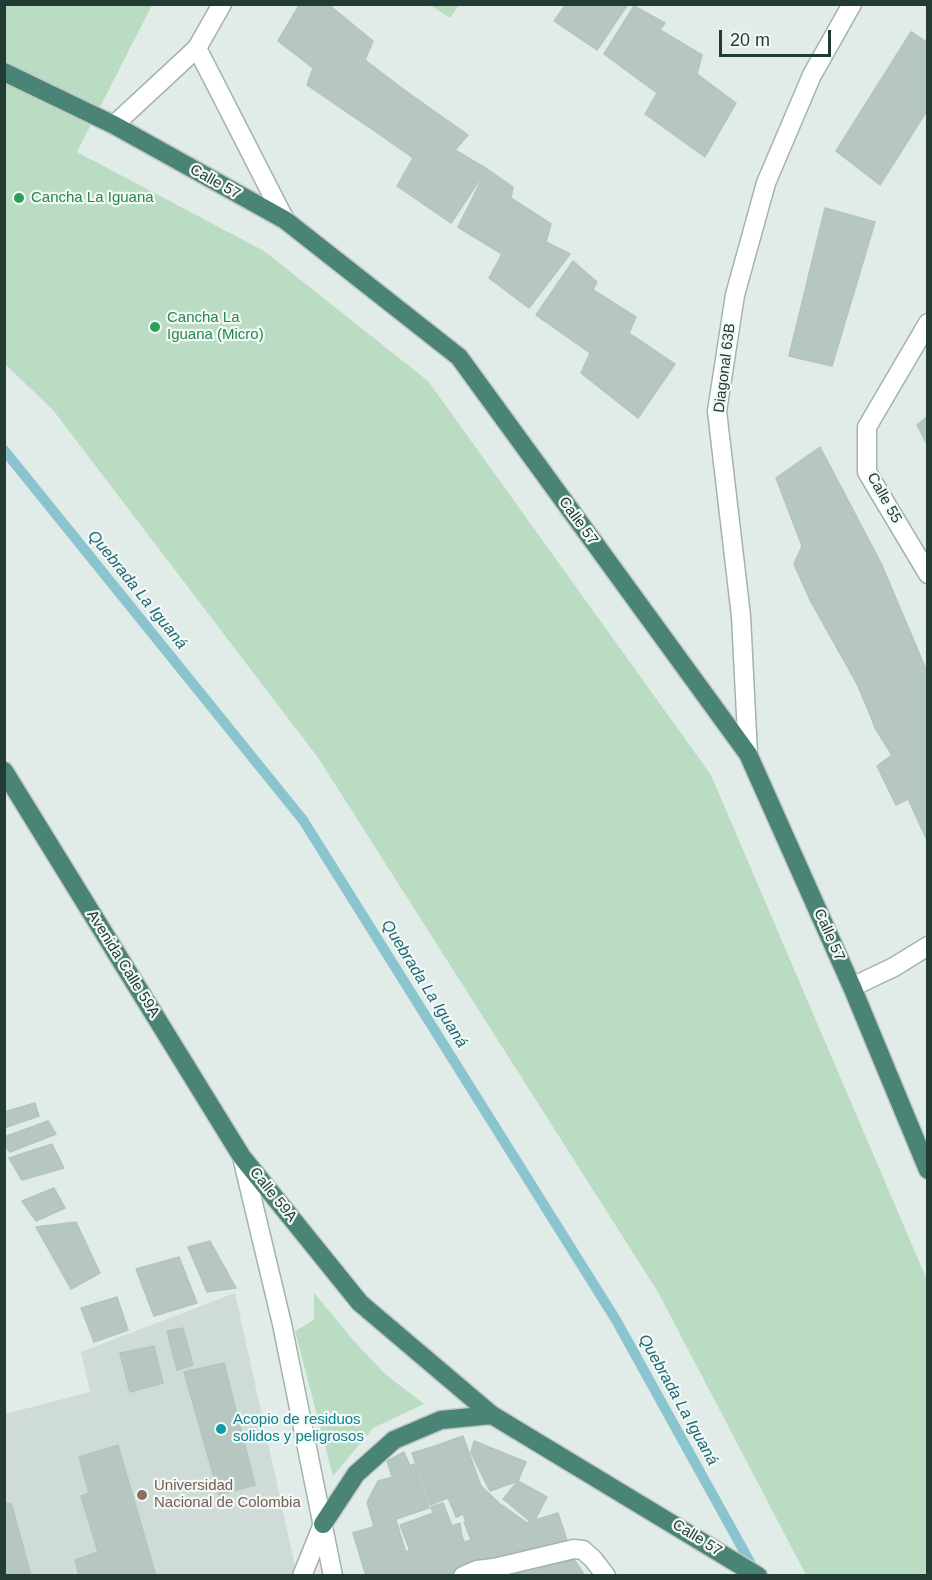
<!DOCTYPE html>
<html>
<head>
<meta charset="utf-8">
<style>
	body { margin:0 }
	#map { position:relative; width:932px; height:1580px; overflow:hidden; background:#e1ebe7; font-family:Arial,sans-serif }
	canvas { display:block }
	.frame { position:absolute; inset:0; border:6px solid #223c35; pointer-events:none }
	.scale { position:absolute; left:719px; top:30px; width:112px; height:27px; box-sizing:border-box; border:3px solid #223c35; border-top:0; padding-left:8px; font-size:18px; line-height:21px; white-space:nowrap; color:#223c35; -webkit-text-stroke:4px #f1f8f5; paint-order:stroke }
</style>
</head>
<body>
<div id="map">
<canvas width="932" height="1580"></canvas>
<div class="frame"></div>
<div class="scale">20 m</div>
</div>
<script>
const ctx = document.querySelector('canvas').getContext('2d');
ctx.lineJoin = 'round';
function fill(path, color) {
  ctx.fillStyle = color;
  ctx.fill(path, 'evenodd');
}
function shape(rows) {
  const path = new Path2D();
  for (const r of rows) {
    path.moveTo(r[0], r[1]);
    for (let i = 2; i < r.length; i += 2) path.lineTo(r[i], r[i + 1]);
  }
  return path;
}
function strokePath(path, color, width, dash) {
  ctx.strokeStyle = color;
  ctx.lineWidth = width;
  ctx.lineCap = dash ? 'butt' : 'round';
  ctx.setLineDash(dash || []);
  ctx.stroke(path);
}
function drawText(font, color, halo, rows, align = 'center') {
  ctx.font = font + ' Arial,sans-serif';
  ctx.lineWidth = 4.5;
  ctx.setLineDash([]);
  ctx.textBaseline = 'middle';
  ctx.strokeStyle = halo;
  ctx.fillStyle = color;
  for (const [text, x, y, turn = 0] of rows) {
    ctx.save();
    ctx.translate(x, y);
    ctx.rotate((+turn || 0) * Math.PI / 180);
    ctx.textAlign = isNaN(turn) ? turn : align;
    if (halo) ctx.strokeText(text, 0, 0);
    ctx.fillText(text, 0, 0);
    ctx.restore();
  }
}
fill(shape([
	[235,1293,297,1575,5,1576,5,1414,90,1392,81,1352]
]), '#cfdbd6');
fill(shape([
	[5,5,152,5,77,152,264,251,428,381,711,775,927,1280,927,1575,806,1575,658,1292,319,759,53,410,5,364],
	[430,5,459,5,450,18],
	[314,1293,353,1340,385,1374,424,1404,373,1428,333,1476,295,1331,314,1320]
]), '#badcc3');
strokePath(shape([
	[4,450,303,820,616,1320,756,1573]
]), '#8ac5cf', 10);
const building = shape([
	[300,4,328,4,373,41,365,60,403,89,376,132,307,85,313,68,278,41,300,4],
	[566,4,628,4,597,50,554,21,566,4],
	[634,6,665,23,660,30,702,55,697,74,736,103,705,157,645,114,657,93,604,54,634,6],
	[911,32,928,43,928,109,880,185,836,151,911,32],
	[403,89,468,135,455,150,487,169,451,223,397,186,413,158,376,132,403,89],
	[487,169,513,187,511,198,551,224,546,242,570,254,529,308,489,278,502,254,458,227,487,169],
	[825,208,875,222,832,366,789,356,825,208],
	[573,261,597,282,593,290,636,317,629,333,675,364,638,418,581,373,590,353,536,315,573,261],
	[928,416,928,446,917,425,928,416],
	[820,447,881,563,810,600,794,564,802,546,776,478,820,447],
	[881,563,928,674,928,684,871,717,857,684,810,600,881,563],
	[927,685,928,837,926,838,908,799,896,805,877,766,892,755,875,728,871,717,927,685],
	[35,1103,39,1116,4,1128,4,1112,35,1103],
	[48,1121,56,1134,10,1152,4,1145,4,1137,48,1121],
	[52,1144,64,1168,22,1180,9,1158,52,1144],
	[54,1188,65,1208,36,1221,22,1201,54,1188],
	[76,1222,100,1273,71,1289,36,1227,76,1222],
	[210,1241,236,1288,207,1292,188,1247,210,1241],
	[179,1257,197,1303,154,1316,136,1269,179,1257],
	[117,1297,128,1330,94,1342,81,1308,117,1297],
	[183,1328,193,1365,177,1370,167,1331,183,1328],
	[154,1346,163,1383,130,1392,120,1353,154,1346],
	[224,1363,255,1485,219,1495,184,1372,224,1363],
	[463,1436,481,1486,453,1496,435,1446,463,1436],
	[474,1441,526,1462,518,1481,490,1491,471,1453,474,1441],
	[118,1445,156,1576,79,1576,75,1560,98,1552,81,1496,89,1493,79,1457,118,1445],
	[435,1446,453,1496,430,1505,412,1453,435,1446],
	[404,1452,410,1466,414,1464,429,1508,405,1516,387,1461,404,1452],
	[393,1477,405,1516,374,1527,367,1502,378,1481,393,1477],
	[518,1481,547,1497,535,1520,531,1522,503,1499,518,1481],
	[481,1486,501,1505,466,1521,463,1514,456,1517,448,1498,481,1486],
	[10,1503,12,1506,31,1576,4,1576,4,1504,10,1503],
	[443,1503,452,1526,460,1523,462,1536,430,1548,417,1519,433,1513,431,1507,443,1503],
	[502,1505,527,1523,471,1540,464,1522,502,1505],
	[558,1513,568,1543,544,1550,535,1520,558,1513],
	[417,1519,428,1545,410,1551,400,1525,417,1519],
	[396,1520,405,1550,362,1563,353,1533,396,1520],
	[535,1520,544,1550,502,1557,495,1534,535,1520],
	[495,1534,502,1557,474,1567,464,1542,495,1534],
	[462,1536,474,1567,450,1576,440,1576,430,1548,462,1536],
	[428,1545,430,1548,440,1576,417,1576,408,1551,428,1545],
	[405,1550,409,1553,417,1576,395,1576,387,1555,405,1550],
	[387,1555,395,1576,366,1576,362,1563,387,1555],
	[572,1556,581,1570,568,1576,551,1576,547,1566,572,1556],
	[546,1563,551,1576,508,1576,546,1563],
	[581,1570,585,1576,568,1576,581,1570]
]);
fill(building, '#b6c6c0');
strokePath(building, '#b4c5be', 1.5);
const service = shape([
	[197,48,222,4],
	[114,125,197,48,285,220],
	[302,1576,323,1524]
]);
const pedestrian = shape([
	[463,1576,477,1570,494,1568,574,1549,583,1550,593,1559,606,1576]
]);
const minor = shape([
	[928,323,867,427,867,472,928,574],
	[748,754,741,616,717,411,735,295,766,183,812,75,852,4],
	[852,987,894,967,928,946],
	[242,1157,282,1324,333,1576]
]);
const trunk = shape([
	[4,72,114,125,285,220,459,357,748,754,852,987,928,1170],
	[4,771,242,1157,360,1303,492,1415,758,1576],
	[323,1524,356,1474,394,1440,441,1420,492,1415]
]);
strokePath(service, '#a4b3ae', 21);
strokePath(pedestrian, '#a4b3ae', 21);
strokePath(minor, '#a4b3ae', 21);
strokePath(trunk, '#c1c8c6', 21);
strokePath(service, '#fff', 18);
strokePath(pedestrian, '#fff', 18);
strokePath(minor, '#fff', 18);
strokePath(trunk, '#4a8476', 18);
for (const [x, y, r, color] of [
	[19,198,6,"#2e9e5b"],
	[155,327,6,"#2e9e5b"],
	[221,1429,6,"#0f9aa8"],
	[142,1495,6,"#8d6e63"]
]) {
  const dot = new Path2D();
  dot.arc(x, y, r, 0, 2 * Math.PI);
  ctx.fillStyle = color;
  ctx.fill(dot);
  strokePath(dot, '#f1f8f5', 2);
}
drawText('15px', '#223c35', '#f1f8f5', [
	["Calle 57",215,182,29],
	["Diagonal 63B",725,368,-83],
	["Calle 55",884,498,61],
	["Calle 57",578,521,54],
	["Calle 57",829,935,66],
	["Avenida Calle 59A",123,964,58],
	["Calle 59A",273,1195,51],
	["Calle 57",697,1538,32]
]);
drawText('15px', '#27864d', '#f1f8f5', [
	["Cancha La Iguana",31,198],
	["Cancha La",167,318],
	["Iguana (Micro)",167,335]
], 'left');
drawText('15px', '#0d838f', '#f1f8f5', [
	["Acopio de residuos",233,1420],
	["solidos y peligrosos",233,1437]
], 'left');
drawText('15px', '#785e54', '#f1f8f5', [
	["Universidad",154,1486],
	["Nacional de Colombia",154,1503]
], 'left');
drawText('italic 16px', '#1d6776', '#f1f8f5', [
	["Quebrada La Iguaná",137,590,51],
	["Quebrada La Iguaná",424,984,58],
	["Quebrada La Iguaná",678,1400,61]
]);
</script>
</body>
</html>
